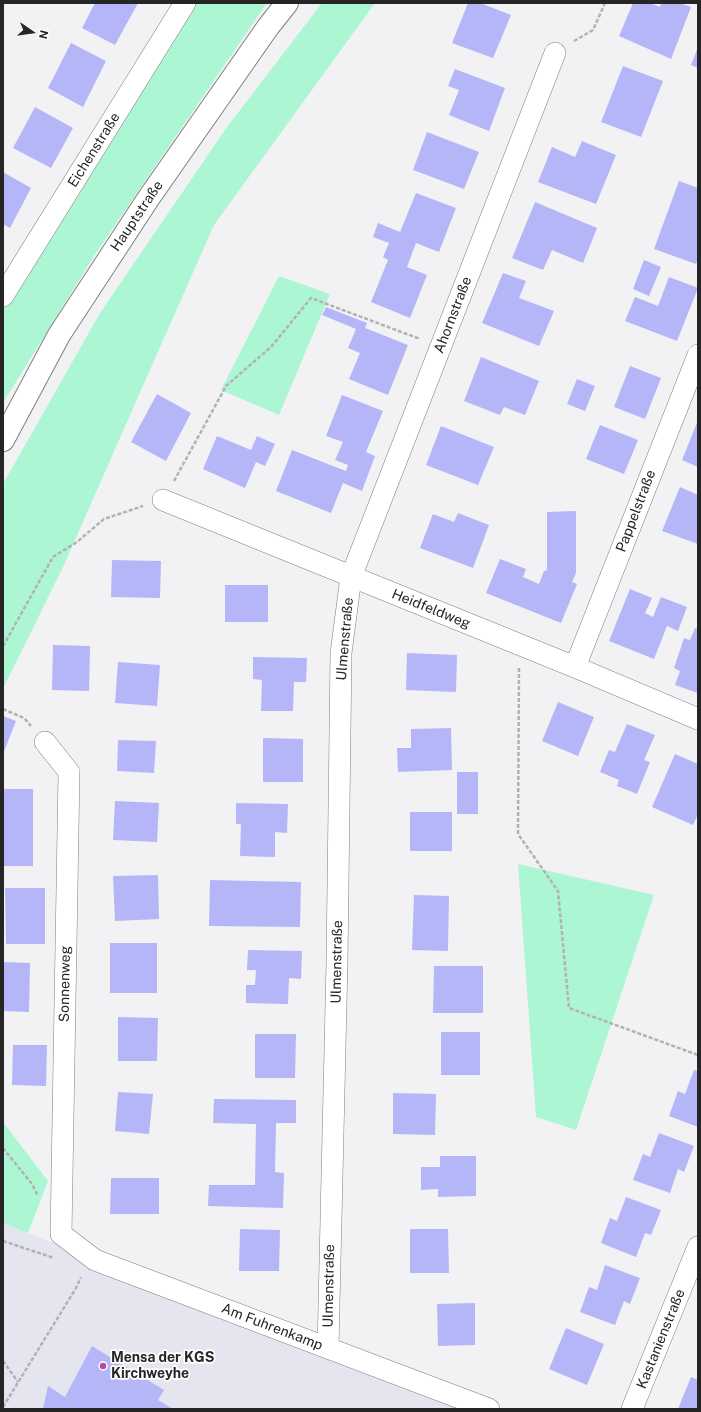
<!DOCTYPE html>
<html>
<head>
<meta charset="utf-8">
<style>
	body { margin:0 }
	#map { position:relative; width:701px; height:1412px; overflow:hidden; background:#f2f2f4; font-family:"Public Sans",sans-serif }
	canvas { display:block }
	.frame { position:absolute; inset:0; border:4px solid #252526; pointer-events:none }
	.north { position:absolute; left:12px; top:12px; width:40px; height:40px; -webkit-text-stroke:3px #fff; paint-order:stroke; rotate:103deg; font-size:11px; font-weight:700; line-height:16px; text-align:center; color:#252526 }
	.north::after { content:''; display:block; margin:auto; width:14px; height:18px; background:#252526; clip-path:polygon(50% 0,100% 100%,50% 72%,0 100%) }
</style>
</head>
<body>
<div id="map">
<canvas width="701" height="1412"></canvas>
<div class="frame"></div>
<div class="north">N</div>
</div>
<script>
const ctx = document.querySelector('canvas').getContext('2d');
ctx.lineJoin = 'round';
function fill(path, color) {
  ctx.fillStyle = color;
  ctx.fill(path, 'evenodd');
}
function shape(rows) {
  const path = new Path2D();
  for (const r of rows) {
    path.moveTo(r[0], r[1]);
    for (let i = 2; i < r.length; i += 2) path.lineTo(r[i], r[i + 1]);
  }
  return path;
}
function strokePath(path, color, width, dash) {
  ctx.strokeStyle = color;
  ctx.lineWidth = width;
  ctx.lineCap = dash ? 'butt' : 'round';
  ctx.setLineDash(dash || []);
  ctx.stroke(path);
}
function drawText(font, color, halo, rows, align = 'center') {
  ctx.font = font + ' "Public Sans",sans-serif';
  ctx.lineWidth = 3.5;
  ctx.setLineDash([]);
  ctx.textBaseline = 'middle';
  ctx.strokeStyle = halo;
  ctx.fillStyle = color;
  for (const [text, x, y, turn = 0] of rows) {
    ctx.save();
    ctx.translate(x, y);
    ctx.rotate((+turn || 0) * Math.PI / 180);
    ctx.textAlign = isNaN(turn) ? turn : align;
    if (halo) ctx.strokeText(text, 0, 0);
    ctx.fillText(text, 0, 0);
    ctx.restore();
  }
}
fill(shape([
	[3,1223,470,1409,3,1409]
]), '#e4e5ee');
fill(shape([
	[191,3,267,3,94,256,3,403,3,307],
	[322,3,375,3,214,225,63,567,3,689,3,484,100,313,227,127],
	[279,276,330,294,279,415,221,390],
	[518,864,654,895,576,1130,536,1117],
	[3,1122,48,1181,28,1233,3,1223]
]), '#adf6d4');
fill(shape([
	[95,3,138,3,115,45,82,28],
	[468,3,480,3,511,15,493,58,452,43],
	[633,3,650,3,660,7,661,3,680,3,691,7,671,59,619,36],
	[71,43,106,61,83,107,48,88],
	[698,47,698,68,691,65],
	[623,66,663,81,641,137,601,122],
	[455,69,505,88,489,131,449,115,459,90,448,86],
	[35,107,73,128,51,168,13,148],
	[427,132,479,152,464,189,413,170],
	[582,141,616,155,596,204,538,182,552,147,575,157],
	[3,172,31,188,10,228,3,224],
	[679,181,698,188,698,258,696,264,654,249],
	[416,193,456,208,439,252,416,243,407,267,427,275,410,318,371,302,388,260,383,257,389,243,373,237,378,223,400,232],
	[535,202,597,228,583,263,552,250,543,270,512,258],
	[644,260,661,267,649,296,633,289],
	[503,273,526,281,519,298,554,311,539,346,482,323],
	[669,277,698,288,677,341,625,321,635,297,658,306],
	[326,307,367,323,365,328,408,345,388,395,349,379,360,353,348,348,356,329,322,315],
	[481,357,539,381,525,415,504,407,500,415,464,401],
	[630,366,661,378,645,419,614,407],
	[577,379,595,386,585,411,567,404],
	[157,394,191,413,166,461,131,442],
	[342,395,383,411,366,452,375,456,362,491,343,483,331,513,276,491,292,450,346,471,348,465,335,460,343,442,326,436],
	[698,420,698,467,682,460],
	[600,425,638,440,624,474,586,459],
	[441,426,494,447,478,485,426,465],
	[217,436,251,450,257,436,275,444,265,466,256,462,245,488,203,469],
	[680,487,698,495,698,544,662,531],
	[576,511,576,573,572,582,577,584,561,623,486,593,500,559,526,569,523,577,539,584,544,571,546,571,547,568,547,512],
	[458,513,489,525,473,568,420,548,433,514,454,522],
	[112,560,161,561,160,598,111,597],
	[225,585,268,585,268,622,225,622],
	[630,589,652,598,645,613,653,617,661,597,687,607,678,631,667,626,654,659,609,641],
	[695,628,698,629,698,693,675,685,680,671,674,668,684,638,690,640],
	[53,645,90,646,89,691,52,690],
	[407,653,457,655,456,692,406,690],
	[253,657,307,658,306,682,294,682,293,711,261,711,262,680,253,679],
	[118,662,160,665,157,706,115,703],
	[558,702,594,717,578,756,542,741],
	[3,716,16,721,3,754],
	[627,724,655,735,644,760,650,762,637,794,617,786,619,780,600,772,609,750,615,752],
	[451,728,452,770,398,772,397,748,411,748,411,729],
	[263,738,303,739,303,782,263,782],
	[118,740,156,741,154,773,117,771],
	[675,754,698,764,698,814,693,825,652,807],
	[457,772,478,772,478,814,457,814],
	[3,789,33,789,33,866,3,866],
	[115,801,159,803,157,842,113,840],
	[236,803,288,804,287,833,275,832,275,857,240,856,241,824,236,824],
	[410,812,452,812,452,851,410,851],
	[158,875,159,919,115,921,113,876],
	[210,880,301,882,300,927,209,926],
	[5,888,45,888,45,944,6,944],
	[414,895,449,896,448,951,412,950],
	[110,943,157,943,157,993,110,993],
	[248,950,302,951,301,979,289,978,288,1004,246,1003,246,985,255,985,256,970,247,970],
	[3,962,30,963,29,1012,3,1011],
	[434,966,483,966,483,1013,433,1013],
	[118,1017,158,1018,157,1061,118,1061],
	[441,1032,480,1032,480,1075,441,1075],
	[255,1034,296,1034,295,1078,255,1078],
	[13,1045,47,1045,46,1086,12,1085],
	[694,1070,698,1071,698,1127,669,1116,678,1091,685,1094],
	[118,1092,153,1094,149,1134,115,1131],
	[393,1093,436,1094,435,1135,393,1134],
	[214,1099,296,1100,296,1123,276,1123,275,1172,284,1173,283,1208,208,1206,209,1185,255,1185,256,1124,213,1123],
	[659,1133,694,1146,684,1172,678,1169,670,1193,633,1180,643,1154,650,1157],
	[440,1156,476,1156,476,1196,438,1197,438,1189,421,1190,421,1167,440,1167],
	[111,1178,159,1178,159,1214,110,1214],
	[626,1197,661,1210,651,1235,645,1233,636,1257,601,1243,610,1218,617,1221],
	[240,1229,280,1230,279,1271,239,1271],
	[410,1229,448,1229,449,1273,410,1273],
	[605,1265,640,1278,630,1304,624,1301,615,1325,580,1312,589,1287,597,1290],
	[475,1303,475,1345,438,1346,437,1304],
	[566,1328,604,1344,587,1385,549,1369],
	[92,1346,164,1390,158,1400,173,1409,43,1409,48,1386,65,1397],
	[691,1377,698,1380,698,1409,678,1409]
]), '#b5b6f8');
const minor = shape([
	[3,296,185,3],
	[163,500,575,667,698,719],
	[575,667,698,355],
	[45,742,69,772,61,1234,95,1260,489,1409],
	[328,1348,337,962,341,653,351,577,555,53],
	[632,1409,698,1247]
]);
const secondary = shape([
	[3,440,59,335,148,199,268,27,287,3]
]);
strokePath(minor, '#7f7f81', 22);
strokePath(secondary, '#7f7f81', 24);
strokePath(shape([
	[574,41,593,30,605,3],
	[174,481,226,386,271,347,311,298,420,339],
	[3,646,53,557,77,542,104,519,143,506],
	[519,668,518,834,558,891,569,1008,698,1055],
	[3,709,24,718,31,726],
	[3,1148,32,1184,38,1196],
	[3,1241,54,1258],
	[3,1361,18,1382],
	[3,1407,76,1288,81,1277]
]), '#b2b2b4', 2.5, [4, 2]);
strokePath(minor, '#fff', 21);
strokePath(secondary, '#fff', 22);
for (const [x, y, r, color] of [
	[103,1366,4,"#b848a6"]
]) {
  const dot = new Path2D();
  dot.arc(x, y, r, 0, 2 * Math.PI);
  ctx.fillStyle = color;
  ctx.fill(dot);
  strokePath(dot, '#fff', 1.5);
}
drawText('14px', '#252526', '#fff', [
	["Eichenstraße",94,150,-58],
	["Hauptstraße",137,216,-56],
	["Ahornstraße",453,315,-69],
	["Pappelstraße",636,511,-69],
	["Heidfeldweg",431,609,22],
	["Ulmenstraße",345,639,-85],
	["Ulmenstraße",337,962,-89],
	["Sonnenweg",65,984,-89],
	["Ulmenstraße",329,1286,-89],
	["Am Fuhrenkamp",272,1327,21],
	["Kastanienstraße",661,1339,-68]
]);
drawText('bold 14px', '#252526', '#fff', [
	["Mensa der KGS",111,1358],
	["Kirchweyhe",111,1374]
], 'left');
</script>
</body>
</html>
